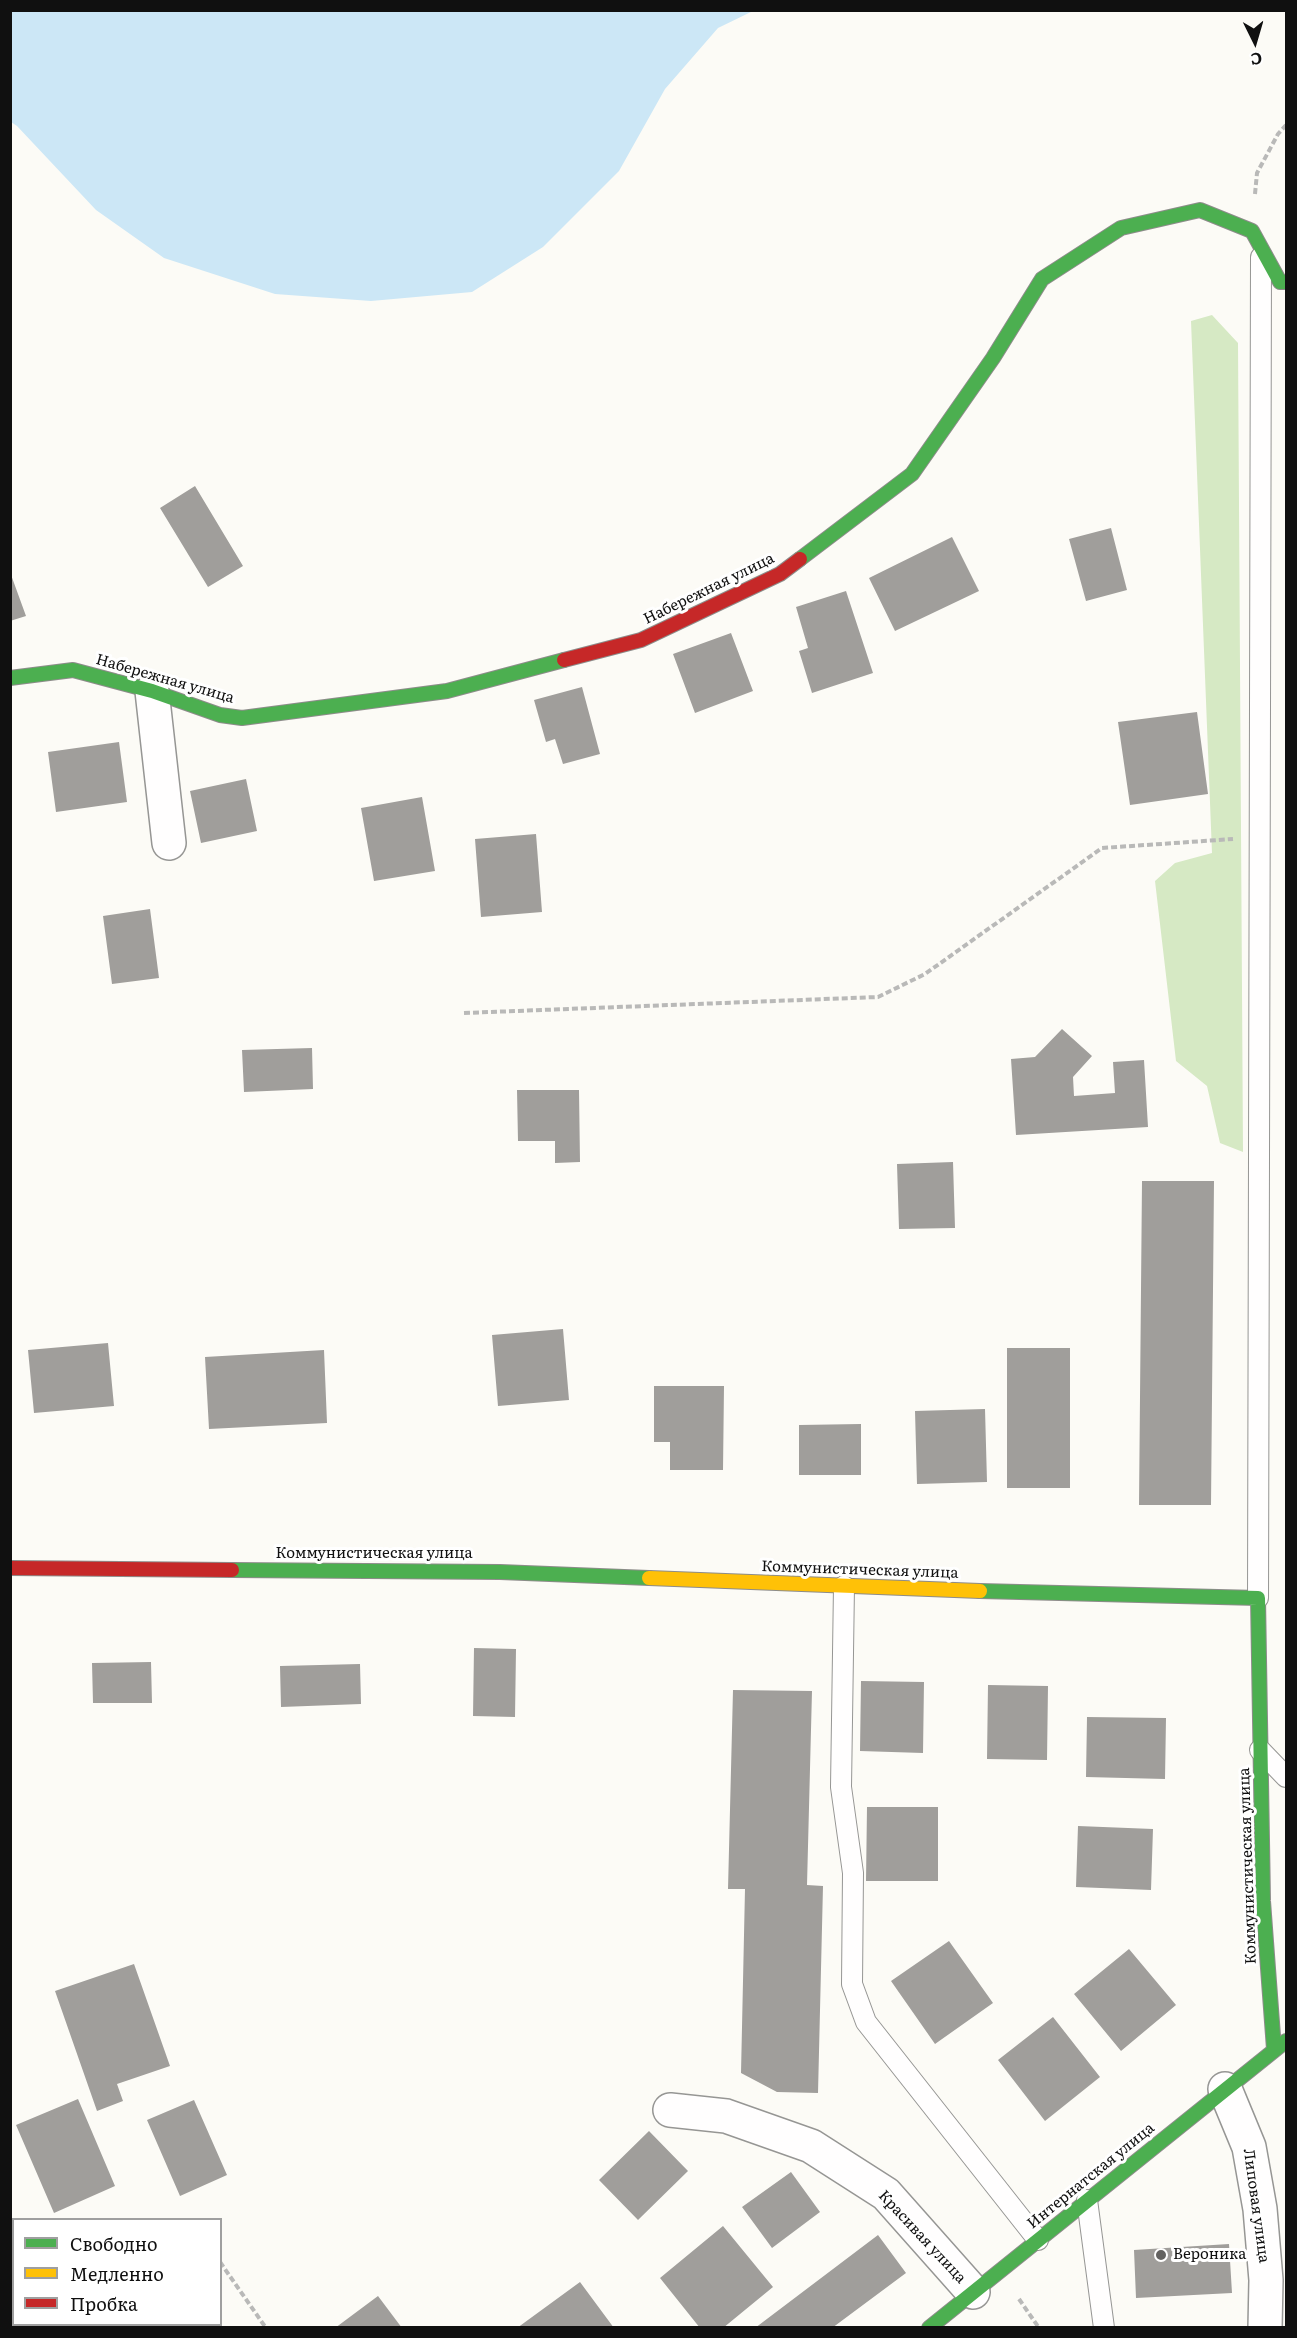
<!DOCTYPE html>
<html>
<head>
<meta charset="utf-8">
<style>
	body { margin:0 }
	#map { position:relative; width:1297px; height:2338px; overflow:hidden; background:#fcfbf6; font-family:Literata,serif }
	canvas { display:block }
	.frame { position:absolute; inset:0; border:12px solid #101010; pointer-events:none }
	.legend { position:absolute; left:12px; top:2218px; width:210px; height:108px; box-sizing:border-box; background:#fff; border:2px solid #9f9f9f; margin:0; padding:8px 10px; list-style:none; font-size:18px; color:#101010 }
	.legend li { display:flex; align-items:center; gap:12px; height:30px }
	.legend b { width:30px; border:2px solid #9f9f9f }
	.north { position:absolute; left:1225px; top:12px; width:60px; height:60px; -webkit-text-stroke:4px #fff; paint-order:stroke; rotate:175deg; font-size:16px; font-weight:700; line-height:24px; text-align:center; color:#101010 }
	.north::after { content:''; display:block; margin:auto; width:21px; height:27px; background:#101010; clip-path:polygon(50% 0,100% 100%,50% 72%,0 100%) }
</style>
</head>
<body>
<div id="map">
<canvas width="1297" height="2338"></canvas>
<div class="frame"></div>
<ul class="legend">
<li><b style="height:8px;background:#4caf50"></b>Свободно</li>
<li><b style="height:8px;background:#ffc107"></b>Медленно</li>
<li><b style="height:8px;background:#c62828"></b>Пробка</li>
</ul>
<div class="north">С</div>
</div>
<script>
const ctx = document.querySelector('canvas').getContext('2d');
ctx.lineJoin = 'round';
function fill(path, color) {
  ctx.fillStyle = color;
  ctx.fill(path, 'evenodd');
}
function shape(rows) {
  const path = new Path2D();
  for (const r of rows) {
    path.moveTo(r[0], r[1]);
    for (let i = 2; i < r.length; i += 2) path.lineTo(r[i], r[i + 1]);
  }
  return path;
}
function strokePath(path, color, width, dash) {
  ctx.strokeStyle = color;
  ctx.lineWidth = width;
  ctx.lineCap = dash ? 'butt' : 'round';
  ctx.setLineDash(dash || []);
  ctx.stroke(path);
}
function drawText(font, color, halo, rows, align = 'center') {
  ctx.font = font + ' Literata,serif';
  ctx.lineWidth = 6;
  ctx.setLineDash([]);
  ctx.textBaseline = 'middle';
  ctx.strokeStyle = halo;
  ctx.fillStyle = color;
  for (const [text, x, y, turn = 0] of rows) {
    ctx.save();
    ctx.translate(x, y);
    ctx.rotate((+turn || 0) * Math.PI / 180);
    ctx.textAlign = isNaN(turn) ? turn : align;
    if (halo) ctx.strokeText(text, 0, 0);
    ctx.fillText(text, 0, 0);
    ctx.restore();
  }
}
fill(shape([
	[1212,315,1238,343,1243,1152,1220,1143,1207,1086,1176,1061,1155,881,1175,863,1212,853,1191,321]
]), '#d6e9c4');
fill(shape([
	[11,10,753,10,753,11,718,28,665,89,619,171,543,247,472,292,371,301,275,294,164,258,96,210,17,126,11,122]
]), '#cce7f6');
fill(shape([
	[195,486,243,566,208,587,160,508],
	[1111,528,1127,590,1086,601,1069,539],
	[952,537,979,591,895,631,869,578],
	[10,572,26,616,10,621],
	[846,591,873,673,812,693,799,651,808,648,796,607],
	[731,633,753,691,695,713,673,654],
	[582,687,600,754,563,764,555,739,546,742,534,700],
	[1197,712,1208,794,1130,805,1118,722],
	[119,742,127,802,56,812,48,752],
	[246,779,257,831,201,843,190,791],
	[422,797,435,871,374,881,361,808],
	[536,834,542,912,481,917,475,839],
	[150,909,159,978,112,984,103,916],
	[1062,1029,1092,1056,1073,1077,1074,1096,1115,1093,1113,1062,1144,1060,1148,1127,1016,1135,1011,1059,1035,1057],
	[312,1048,313,1089,244,1092,242,1050],
	[517,1090,579,1090,580,1162,555,1163,555,1141,518,1141],
	[953,1162,955,1228,899,1229,897,1164],
	[1142,1181,1214,1181,1211,1505,1139,1505],
	[563,1329,569,1400,498,1406,492,1335],
	[108,1343,114,1406,34,1413,28,1350],
	[1007,1348,1070,1348,1070,1488,1007,1488],
	[324,1350,327,1423,209,1429,205,1357],
	[654,1386,724,1386,723,1470,670,1470,670,1442,654,1442],
	[985,1409,987,1482,917,1484,915,1411],
	[861,1424,861,1475,799,1475,799,1425],
	[474,1648,516,1649,515,1717,473,1716],
	[151,1662,152,1703,93,1703,92,1663],
	[360,1664,361,1704,281,1707,280,1666],
	[861,1681,924,1682,923,1753,860,1751],
	[988,1685,1048,1686,1047,1760,987,1759],
	[733,1690,812,1691,807,1885,823,1886,818,2093,777,2092,741,2073,745,1889,728,1889],
	[1087,1717,1166,1718,1165,1779,1086,1777],
	[867,1807,938,1807,938,1881,866,1881],
	[1078,1826,1153,1829,1151,1890,1076,1887],
	[949,1941,993,2003,935,2044,891,1981],
	[1129,1949,1176,2005,1121,2051,1074,1994],
	[134,1964,170,2066,117,2084,123,2101,97,2111,55,1991],
	[1053,2017,1100,2077,1045,2121,998,2060],
	[78,2099,115,2186,54,2213,16,2125],
	[194,2100,227,2175,180,2196,147,2120],
	[649,2131,688,2171,638,2220,599,2180],
	[791,2172,820,2212,772,2248,742,2207],
	[723,2226,773,2287,723,2328,700,2328,660,2278],
	[878,2235,906,2273,832,2328,755,2328],
	[1229,2244,1232,2293,1136,2298,1134,2250],
	[580,2282,614,2328,517,2328],
	[378,2296,402,2328,335,2328]
]), '#a09e9b');
const lane = shape([
	[844,1586,841,1787,853,1873,852,1984,866,2022,1038,2240],
	[1258,1598,1261,257],
	[1260,1750,1286,1777],
	[1087,2200,1104,2328]
]);
const street = shape([
	[152,691,169,843],
	[1225,2089,1249,2147,1260,2209,1266,2280,1265,2328],
	[670,2110,726,2116,811,2146,886,2194,973,2292],
	[13,2328,19,2324]
]);
const fast = shape([
	[800,559,912,474,993,358,1042,279,1121,228,1200,210,1252,231,1280,282,1286,282],
	[10,678,73,670,152,691,220,715,242,718,447,691,564,660],
	[232,1570,500,1572,649,1578],
	[980,1591,1258,1598,1263,1901,1274,2049],
	[929,2328,1286,2041]
]);
const slow = shape([
	[649,1578,980,1591]
]);
const jam = shape([
	[564,660,641,640,780,574,800,559],
	[10,1568,232,1570]
]);
strokePath(lane, '#969694', 22);
strokePath(street, '#969694', 36);
strokePath(fast, '#8d8c8a', 16);
strokePath(slow, '#8d8c8a', 16);
strokePath(jam, '#8d8c8a', 16);
strokePath(shape([
	[1255,194,1257,173,1278,134,1286,125],
	[464,1013,878,997,925,974,1102,848,1233,839],
	[220,2262,266,2328],
	[1019,2299,1039,2328]
]), '#b9b9b8', 4, [6, 3]);
strokePath(lane, '#fffefe', 20);
strokePath(street, '#fffefe', 33);
strokePath(fast, '#4caf50', 14);
strokePath(slow, '#ffc107', 14);
strokePath(jam, '#c62828', 14);
for (const [x, y, r, color] of [
	[1161,2255,6,"#636260"]
]) {
  const dot = new Path2D();
  dot.arc(x, y, r, 0, 2 * Math.PI);
  ctx.fillStyle = color;
  ctx.fill(dot);
  strokePath(dot, '#fff', 2);
}
drawText('15px', '#101010', '#fff', [
	["Набережная улица",709,589,-26],
	["Набережная улица",165,679,16],
	["Коммунистическая улица",374,1554],
	["Коммунистическая улица",860,1570,2],
	["Коммунистическая улица",1248,1866,-92],
	["Интернатская улица",1091,2176,-39],
	["Липовая улица",1256,2206,82],
	["Красивая улица",922,2237,47]
]);
drawText('15px', '#101010', '#fff', [
	["Вероника",1173,2255]
], 'left');
</script>
</body>
</html>
